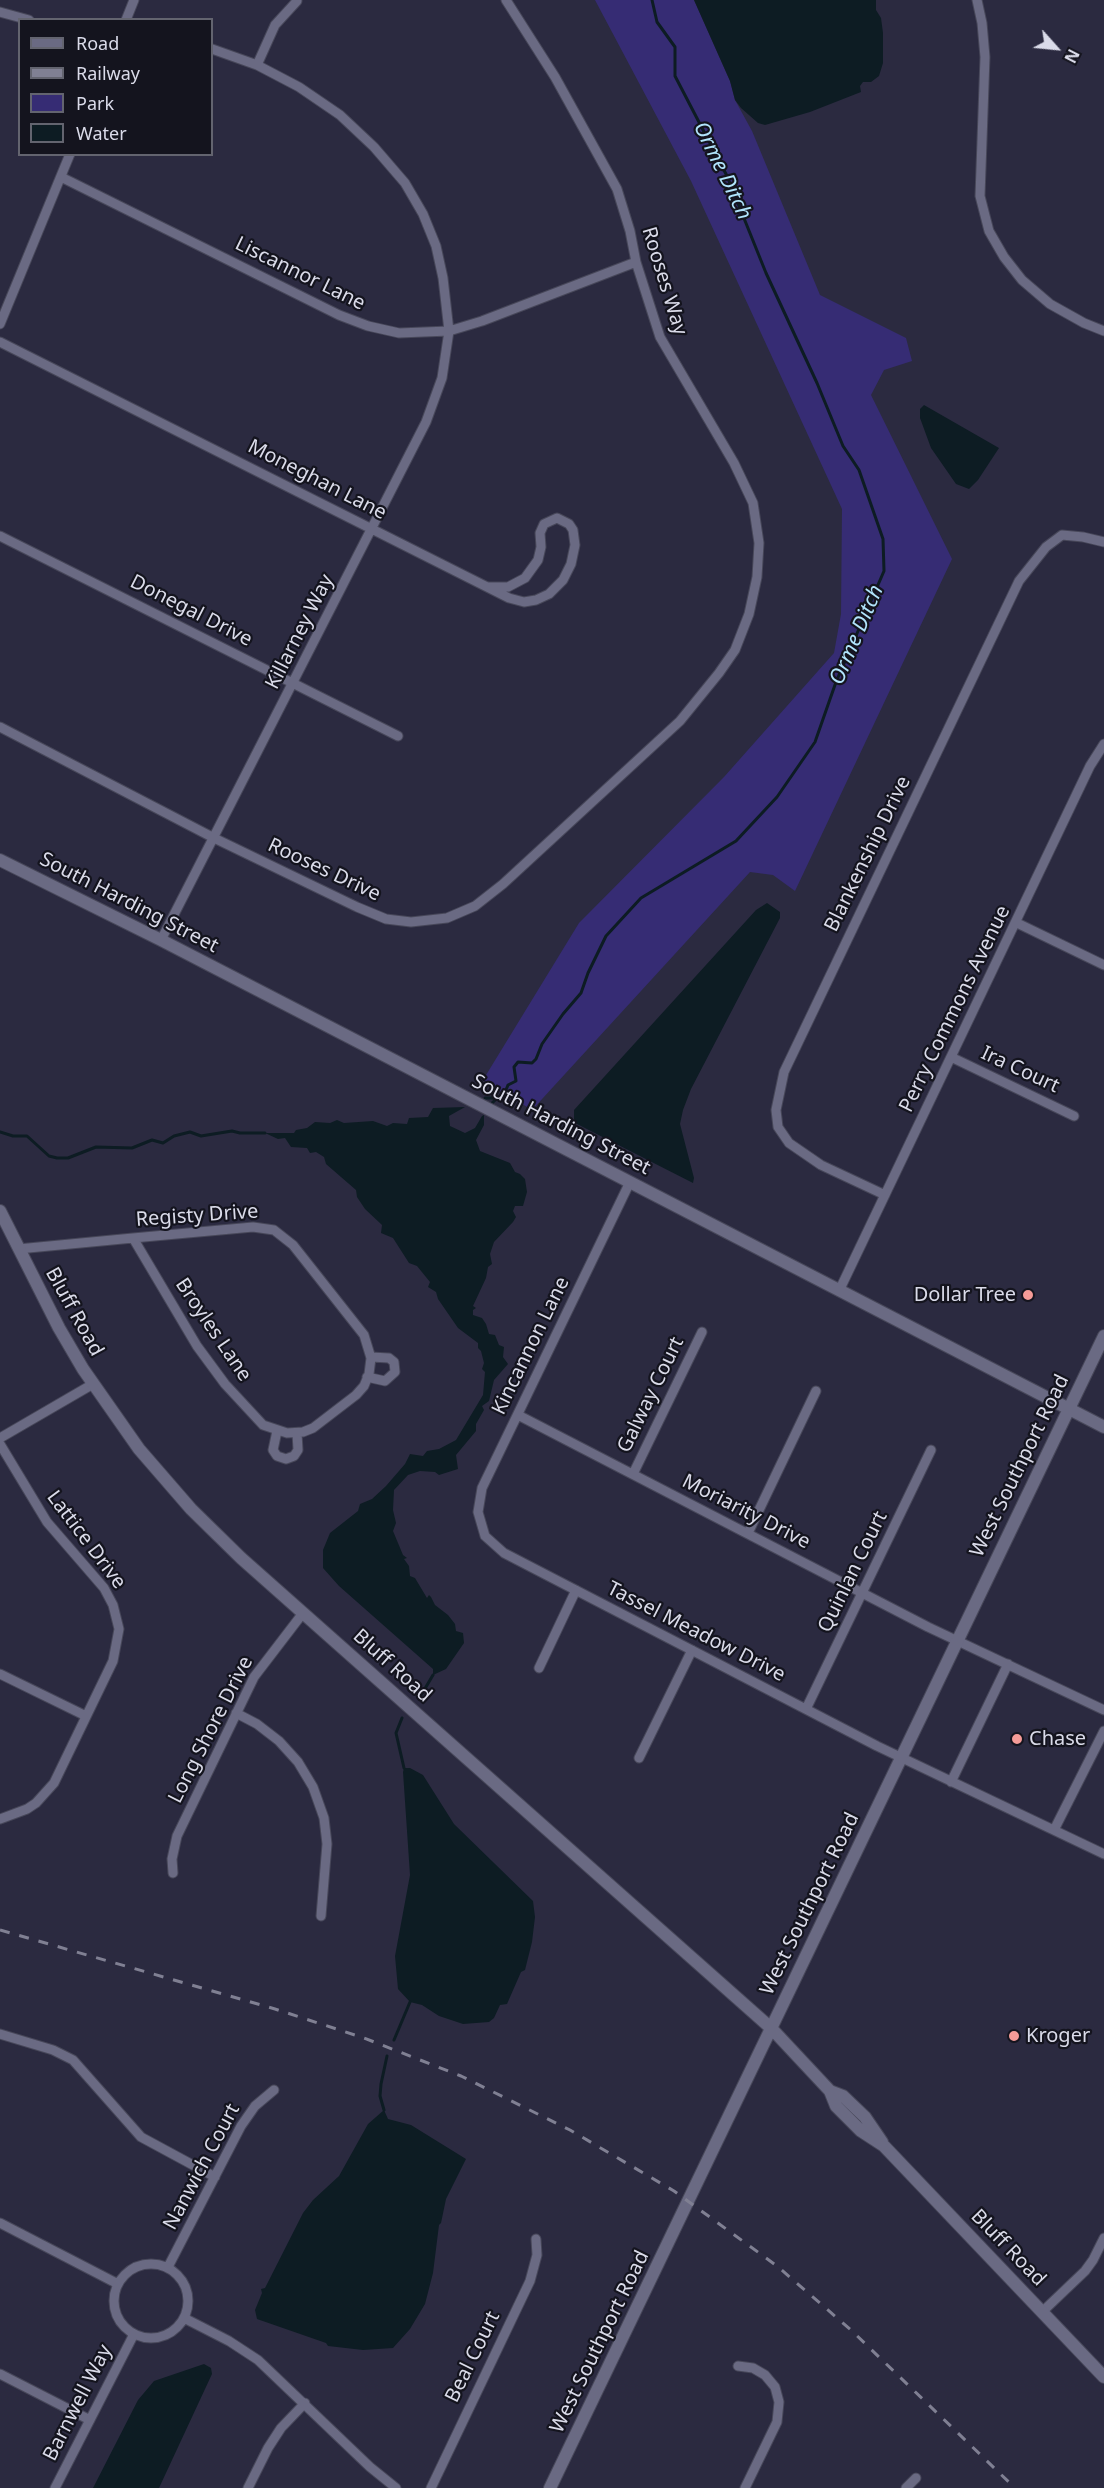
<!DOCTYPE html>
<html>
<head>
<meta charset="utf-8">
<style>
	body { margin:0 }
	#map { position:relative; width:1104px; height:2488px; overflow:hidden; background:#2b2a40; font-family:"Noto Sans",sans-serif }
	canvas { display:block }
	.legend { position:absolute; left:18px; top:18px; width:195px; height:138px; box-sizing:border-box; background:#14141e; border:2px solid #63646f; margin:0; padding:8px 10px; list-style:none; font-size:18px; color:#dadbe9 }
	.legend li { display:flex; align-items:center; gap:12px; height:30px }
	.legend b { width:30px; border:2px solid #63646f }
	.north { position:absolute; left:1026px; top:18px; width:60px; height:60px; -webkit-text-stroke:4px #14141e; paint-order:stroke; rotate:117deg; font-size:16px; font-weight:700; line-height:24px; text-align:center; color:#dadbe9 }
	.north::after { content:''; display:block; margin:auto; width:21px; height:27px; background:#dadbe9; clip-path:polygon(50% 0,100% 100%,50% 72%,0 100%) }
</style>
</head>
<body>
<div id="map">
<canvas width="1104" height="2488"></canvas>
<ul class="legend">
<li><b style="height:8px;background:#6a6a83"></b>Road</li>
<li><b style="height:8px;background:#808093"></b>Railway</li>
<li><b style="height:16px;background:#362c74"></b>Park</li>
<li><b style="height:16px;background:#0d1c23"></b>Water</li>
</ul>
<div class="north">N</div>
</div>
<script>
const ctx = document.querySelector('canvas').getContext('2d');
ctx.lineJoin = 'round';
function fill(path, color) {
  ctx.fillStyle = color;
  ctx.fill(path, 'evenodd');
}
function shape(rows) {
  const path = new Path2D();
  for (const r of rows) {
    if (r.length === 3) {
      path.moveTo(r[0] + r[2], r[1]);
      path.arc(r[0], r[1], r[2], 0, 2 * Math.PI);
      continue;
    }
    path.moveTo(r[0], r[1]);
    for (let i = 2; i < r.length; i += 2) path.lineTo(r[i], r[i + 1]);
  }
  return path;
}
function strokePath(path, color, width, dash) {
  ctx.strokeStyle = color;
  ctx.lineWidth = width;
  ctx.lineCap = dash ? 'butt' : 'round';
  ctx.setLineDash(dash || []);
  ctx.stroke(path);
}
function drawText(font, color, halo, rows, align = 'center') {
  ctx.font = font + ' "Noto Sans",sans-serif';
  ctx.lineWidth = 4.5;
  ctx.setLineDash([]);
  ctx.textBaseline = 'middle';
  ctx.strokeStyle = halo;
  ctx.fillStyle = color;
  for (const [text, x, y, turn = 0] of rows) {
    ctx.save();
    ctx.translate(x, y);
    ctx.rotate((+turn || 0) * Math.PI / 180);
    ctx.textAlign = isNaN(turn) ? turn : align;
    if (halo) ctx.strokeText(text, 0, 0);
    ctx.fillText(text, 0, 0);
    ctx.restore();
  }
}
fill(shape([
	[595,0,694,0,730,81,735,100,752,131,820,295,906,338,912,361,884,370,871,395,952,559,795,891,773,875,750,872,532,1110,483,1080,579,923,724,777,834,653,841,614,842,509,691,181]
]), '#362c74');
fill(shape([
	[694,0,876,0,876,10,881,18,883,33,883,63,879,76,871,82,863,82,860,86,861,92,810,112,765,125,758,123,741,108,735,100,730,81],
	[924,405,999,448,978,480,969,489,956,484,931,448,920,418,920,409],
	[767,903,780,912,780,918,691,1089,683,1110,680,1124,694,1178,693,1183,577,1124,574,1119,574,1110,756,910],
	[465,1107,449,1116,450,1126,465,1133,475,1128,482,1116,484,1115,484,1125,476,1140,480,1151,510,1163,515,1172,520,1174,525,1179,527,1192,523,1206,515,1206,513,1211,516,1217,513,1222,494,1242,490,1254,492,1264,488,1267,486,1278,473,1306,476,1308,473,1310,473,1315,482,1318,486,1324,489,1334,495,1335,499,1345,504,1347,503,1357,508,1364,494,1380,489,1401,482,1406,484,1410,476,1424,476,1431,456,1455,458,1469,439,1475,435,1472,420,1471,408,1475,394,1490,393,1510,396,1523,393,1531,403,1555,407,1558,404,1559,409,1566,410,1576,415,1578,427,1598,429,1595,431,1597,435,1605,448,1615,455,1624,456,1631,463,1633,464,1643,446,1669,433,1675,433,1669,339,1586,323,1568,323,1550,330,1533,358,1511,360,1504,372,1499,386,1486,405,1464,410,1454,423,1456,427,1451,439,1449,456,1440,483,1395,485,1372,482,1369,484,1363,481,1351,478,1348,478,1343,458,1328,438,1299,436,1292,428,1287,430,1282,417,1266,409,1263,393,1238,381,1233,382,1225,365,1209,357,1197,356,1190,326,1164,324,1157,316,1152,310,1153,307,1148,291,1147,285,1138,278,1139,265,1133,294,1133,296,1130,307,1128,315,1122,330,1123,337,1120,344,1123,373,1121,387,1126,393,1123,407,1124,409,1118,428,1117,433,1108],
	[404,1768,410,1768,423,1775,454,1824,533,1901,535,1917,532,1942,525,1970,521,1972,507,2004,500,2005,494,2018,489,2022,463,2024,439,2016,422,2005,410,2002,398,1989,395,1956,410,1875,403,1772],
	[384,2110,388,2119,411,2125,466,2159,446,2199,441,2223,439,2225,433,2273,425,2304,410,2329,393,2348,363,2350,328,2346,326,2343,257,2319,255,2310,262,2293,261,2289,265,2288,303,2213,313,2200,339,2176,368,2124],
	[204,2364,211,2368,212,2374,159,2488,93,2488,138,2400,154,2381]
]), '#0d1c23');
strokePath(shape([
	[485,1098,498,1098],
	[492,1103,506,1090,508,1085,516,1081,514,1067,518,1062,532,1063,536,1059,542,1044,563,1014,581,993,588,973,606,936,641,898,736,841,777,797,815,742,836,682,884,571,883,539,859,470,843,446,817,383,766,273,727,176,675,76,675,47,657,22,652,0],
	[0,1132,13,1136,27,1136,49,1156,57,1158,68,1158,96,1147,132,1148,152,1140,163,1143,174,1136,190,1132,201,1136,232,1131,240,1133,265,1133],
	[420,1697,433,1675],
	[402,1718,396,1733,404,1768],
	[394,2040,410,2002],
	[384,2110,380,2096,381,2084,387,2056]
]), '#0d1c23', 3);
const street = shape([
	[977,0,982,23,985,57,980,196,989,231,1004,257,1022,280,1050,304,1084,323,1104,331],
	[0,12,29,20],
	[126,20,134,0],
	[257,65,275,25,297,1],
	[61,177,339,315,368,326,399,333,449,331,482,321,636,262],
	[0,324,70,154],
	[0,342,509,598,524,602,536,600,549,594,563,580,571,564,575,545,573,530,569,524,557,518,544,524,540,533,541,547,538,560,525,578,508,587,489,587],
	[0,536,398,736],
	[0,727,214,838,357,907,386,919,411,922,447,918,475,906,503,884,680,721,719,673,735,650,749,614,757,577,759,543,753,503,734,463,660,337,636,262,630,231,617,189,555,77,506,0],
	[1017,923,1104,965],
	[161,940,426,422,442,378,449,331,443,278,436,246,423,214,405,183,374,147,340,115,299,87,257,65,212,49],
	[951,1057,1074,1116],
	[630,1182,482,1488,478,1512,485,1536,504,1553,877,1746,1104,1854],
	[885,1195,821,1165,789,1143,778,1127,776,1110,784,1072,1019,581,1046,547,1062,535,1083,537,1104,542],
	[18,1249,133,1238,253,1227,274,1230,293,1245,364,1335,371,1358,369,1374,364,1386,356,1395,313,1428,303,1432,287,1433,263,1425,225,1384,197,1346,133,1238],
	[839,1291,1090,766,1104,744],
	[367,1377,385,1381,395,1372,394,1362,389,1358,371,1357],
	[518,1415,928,1627,1104,1710],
	[277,1431,273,1450,277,1456,286,1459,294,1456,298,1450,297,1433],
	[0,1438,93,1384],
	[0,1444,47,1522,104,1588,113,1605,119,1629,113,1661,54,1783,36,1803,27,1809,0,1819],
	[633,1474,702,1332],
	[748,1533,816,1391],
	[539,1668,576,1590],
	[0,1674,86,1716],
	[806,1709,931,1450],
	[236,1713,257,1724,279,1741,298,1762,313,1787,324,1818,327,1844,321,1916],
	[639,1758,692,1650],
	[951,1782,1008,1664],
	[1054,1830,1104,1731],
	[173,1873,172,1859,177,1836,254,1677,303,1613],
	[0,2034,53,2050,73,2060,141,2137,215,2177],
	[0,2223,118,2284],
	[151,2301,37],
	[168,2267,241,2126,255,2106,274,2090],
	[1042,2312,1085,2271,1093,2260,1104,2238],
	[184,2318,229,2341,258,2360,370,2467,396,2488],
	[738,2366,753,2368,765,2375,775,2387,779,2402,777,2422,745,2488],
	[0,2374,90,2420],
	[55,2488,134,2334],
	[248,2488,268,2448,281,2428,305,2403],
	[431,2488,530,2281,537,2255,536,2239],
	[906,2488,916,2478]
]);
const secondary = shape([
	[0,860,161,940,1104,1427],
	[0,1211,59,1328,83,1369,139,1449,191,1509,241,1558,772,2029,830,2091,836,2106,861,2131,884,2146,1104,2377],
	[830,2091,843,2096,865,2117,882,2142],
	[550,2488,1104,1336]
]);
strokePath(street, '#474759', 11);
strokePath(secondary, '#474759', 14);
strokePath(street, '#6a6a83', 9);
strokePath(secondary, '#6a6a83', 12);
strokePath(shape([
	[0,1930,275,2009,364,2038,461,2076,570,2130,674,2191,777,2266,851,2330,1015,2488]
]), '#808093', 3, [10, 10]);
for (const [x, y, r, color] of [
	[1028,1295,6,"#f59b98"],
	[1017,1739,6,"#f59b98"],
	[1014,2036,6,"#f59b98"]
]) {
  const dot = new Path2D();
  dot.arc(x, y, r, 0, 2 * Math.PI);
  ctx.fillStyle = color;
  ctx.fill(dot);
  strokePath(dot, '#14141e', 2);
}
drawText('20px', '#dadbe9', '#14141e', [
	["Liscannor Lane",300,274,26],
	["Rooses Way",664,281,73],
	["Moneghan Lane",317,480,27],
	["Donegal Drive",191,611,27],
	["Killarney Way",300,632,-63],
	["Blankenship Drive",868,854,-64],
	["Rooses Drive",324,870,25],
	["South Harding Street",129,903,27],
	["Perry Commons Avenue",955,1009,-64],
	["Ira Court",1020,1070,25],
	["South Harding Street",561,1125,27],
	["Registy Drive",197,1216,-4],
	["Bluff Road",74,1312,61],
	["Broyles Lane",213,1330,56],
	["Kincannon Lane",531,1346,-64],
	["Galway Court",651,1395,-64],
	["West Southport Road",1020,1466,-64],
	["Moriarity Drive",746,1512,27],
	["Lattice Drive",86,1540,53],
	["Quinlan Court",853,1572,-64],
	["Tassel Meadow Drive",696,1632,27],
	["Bluff Road",392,1666,42],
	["Long Shore Drive",211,1730,-63],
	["West Southport Road",810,1904,-64],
	["Nanwich Court",202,2167,-62],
	["Bluff Road",1008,2248,46],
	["West Southport Road",600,2342,-64],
	["Beal Court",473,2357,-64],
	["Barnwell Way",78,2403,-63]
]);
drawText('20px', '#dadbe9', '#14141e', [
	["Dollar Tree",1016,1295,"right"],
	["Chase",1029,1739],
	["Kroger",1026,2036]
], 'left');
drawText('italic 21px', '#b1e4fc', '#14141e', [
	["Orme Ditch",722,171,64],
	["Orme Ditch",857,635,-67]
]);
</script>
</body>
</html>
